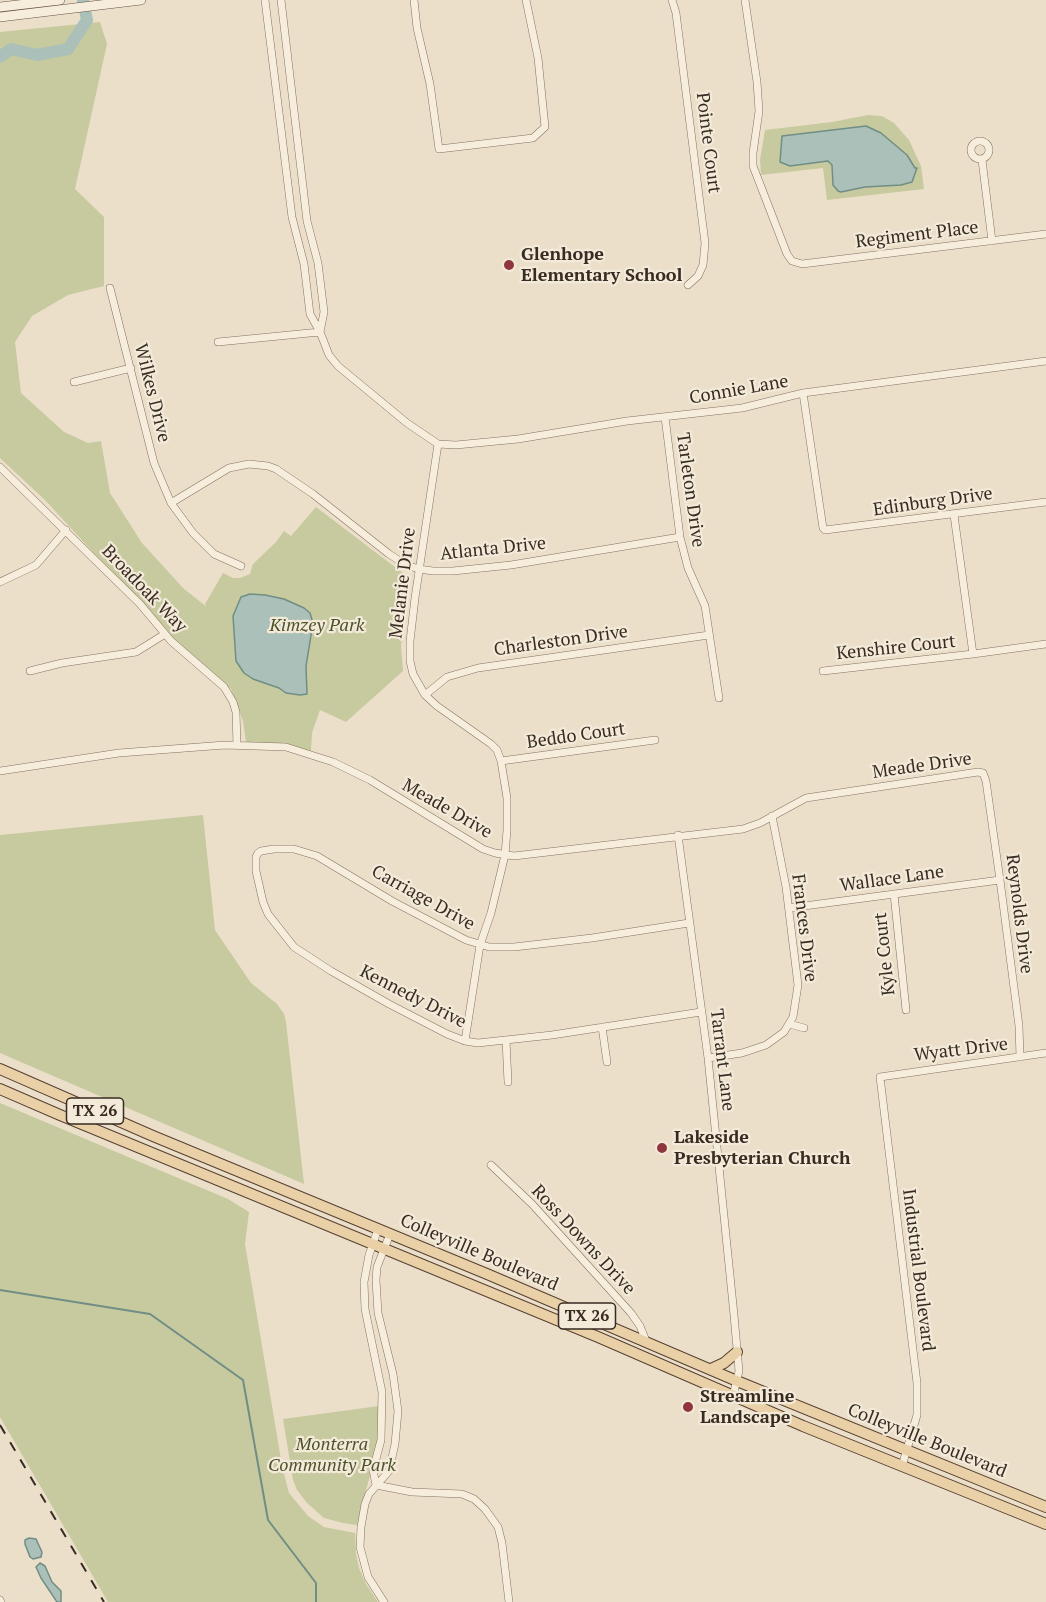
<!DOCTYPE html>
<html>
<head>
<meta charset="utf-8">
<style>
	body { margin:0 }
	canvas { display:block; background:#ebdfca }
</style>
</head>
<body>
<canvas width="1046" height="1602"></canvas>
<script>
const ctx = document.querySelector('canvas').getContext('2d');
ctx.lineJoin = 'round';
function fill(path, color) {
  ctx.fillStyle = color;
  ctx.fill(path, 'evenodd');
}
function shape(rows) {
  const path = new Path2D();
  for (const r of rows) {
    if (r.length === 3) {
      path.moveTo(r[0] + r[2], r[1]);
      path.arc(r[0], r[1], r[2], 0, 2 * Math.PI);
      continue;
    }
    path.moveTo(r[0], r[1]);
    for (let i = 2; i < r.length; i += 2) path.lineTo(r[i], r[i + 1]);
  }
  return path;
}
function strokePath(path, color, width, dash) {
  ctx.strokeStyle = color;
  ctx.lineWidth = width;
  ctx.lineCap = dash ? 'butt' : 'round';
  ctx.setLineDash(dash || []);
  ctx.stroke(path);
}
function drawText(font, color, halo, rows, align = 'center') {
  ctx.font = font + ' "PT Serif",serif';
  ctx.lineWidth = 4.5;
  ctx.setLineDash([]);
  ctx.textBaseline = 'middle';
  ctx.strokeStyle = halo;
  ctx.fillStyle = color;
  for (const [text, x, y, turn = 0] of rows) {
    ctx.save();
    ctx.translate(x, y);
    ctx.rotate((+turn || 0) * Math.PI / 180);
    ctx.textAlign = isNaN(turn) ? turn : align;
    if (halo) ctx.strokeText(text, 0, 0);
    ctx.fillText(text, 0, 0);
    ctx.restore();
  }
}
fill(shape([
	[100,22,107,44,75,189,104,217,104,286,68,295,32,316,15,342,21,393,64,432,88,443,101,441,110,493,142,543,184,589,207,607,205,604,223,573,233,578,240,578,250,574,253,564,276,542,284,531,291,536,316,507,408,577,409,579,401,646,403,671,346,722,320,710,312,733,311,751,246,742,243,721,231,689,185,652,45,500,0,458,0,32],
	[868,115,882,116,894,123,909,140,921,166,924,189,827,200,823,168,761,175,760,160,765,130,832,122],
	[203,815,215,930,251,983,277,1004,284,1014,286,1022,304,1184,0,1053,0,835],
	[0,1103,228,1199,249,1212,245,1244,282,1466,289,1493,308,1516,324,1527,355,1533,356,1554,359,1568,366,1584,378,1602,108,1602,0,1417],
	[379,1406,379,1441,357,1525,343,1523,324,1518,307,1503,297,1490,293,1480,283,1419]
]), '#c7c99f');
const water = shape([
	[866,126,881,133,907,155,915,168,917,168,912,182,901,185,865,187,841,192,838,191,833,185,832,165,828,161,790,166,780,162,782,136,866,126],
	[250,594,265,595,284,599,304,608,310,613,313,623,306,666,307,694,300,695,286,693,279,688,253,679,244,673,236,661,233,616,241,597,250,594],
	[29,1538,36,1539,42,1552,41,1557,33,1559,30,1557,25,1544,25,1540,29,1538],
	[40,1563,45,1566,52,1582,61,1591,61,1602,57,1602,41,1578,36,1567,40,1563]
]);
fill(water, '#aac0b8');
strokePath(water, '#718e85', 1.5);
strokePath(shape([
	[0,1290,150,1314,243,1380,268,1520,316,1583,316,1602]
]), '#718e85', 2);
strokePath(shape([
	[0,57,11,49,37,55,68,49,87,20,83,0]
]), '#aac0b8', 12);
const minor = shape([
	[265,0,292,217,304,264,310,314,320,332,329,355,338,366,407,423,438,444],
	[281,0,307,221,318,263,324,312,320,332],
	[414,0,417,28,430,84,439,149,533,138,545,127,538,58,526,0],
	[672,0,676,13,705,243,703,265,698,276,688,285],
	[745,0,757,82,759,111,753,153,753,166,787,254,792,261,802,264,1046,234],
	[980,150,9],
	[982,160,992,241],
	[110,288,154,463,171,503,193,533,214,554,241,566],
	[218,342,320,332],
	[74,382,131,368],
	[803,393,823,528,825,530,1046,502],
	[665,417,680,537,688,568,705,606,719,698],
	[438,444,415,598,410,641,410,661,413,674,425,695,437,706,491,744,497,750,501,761,507,798,507,830,505,855,491,913,480,945,465,1041],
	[438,444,456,445,518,439,627,421,742,408,803,393,1046,361],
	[0,467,140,604,171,641,224,687,233,702,236,712,237,745],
	[171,503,229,468,249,464,268,466,276,469,313,494,389,554,406,565,419,569,433,571,453,571,511,565,680,537],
	[954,515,973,654],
	[0,582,36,565,66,530],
	[30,671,62,663,136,652,165,634],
	[823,671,973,654,1046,644],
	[425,695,447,677,478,668,709,635],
	[501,761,655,740],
	[0,771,119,753,225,745,286,747,333,762,370,780,483,849,495,853,514,856,743,829,760,823,806,798,978,772,983,773,986,781,1000,880,1019,1026,1020,1057],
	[678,835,708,1058,734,1315,739,1371,733,1396],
	[894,894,906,1010],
	[789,908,1000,880],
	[689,923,592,938,514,947,489,947,466,940,392,901,317,856,294,849,274,849,261,851,258,853,256,857,256,871,263,902,268,914,294,947,331,971,389,1004,447,1034,465,1041,478,1043,552,1035,701,1012],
	[789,1024,804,1028],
	[602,1027,607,1062],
	[506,1040,508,1082],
	[708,1058,742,1053,766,1045,784,1032,793,1017,798,985,786,887,772,816],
	[491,1165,532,1204,631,1313,640,1326,646,1341],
	[902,1466,917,1415,917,1383,880,1077,1046,1053],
	[376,1485,373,1470,381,1440,382,1392,365,1309,364,1282,369,1255,378,1229],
	[376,1485,412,1492,462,1494,474,1499,485,1509,498,1527,502,1543,509,1602],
	[0,1600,1,1602],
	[384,1602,368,1577,360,1547,361,1527,365,1504,369,1494,389,1471,395,1444,398,1411,393,1374,378,1313,376,1280,377,1267,390,1234]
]);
const secondary = shape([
	[0,7,60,0],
	[0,17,141,0]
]);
const primary = shape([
	[0,1069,153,1136,487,1274,737,1381,1046,1507],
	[0,1089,60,1115,598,1337,803,1426,1046,1524],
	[711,1369,724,1363,737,1352]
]);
strokePath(minor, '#867160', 8);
strokePath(secondary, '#685343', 10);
strokePath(primary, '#554033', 12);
strokePath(minor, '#f6eddd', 7);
strokePath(secondary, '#f6eddd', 9);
strokePath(primary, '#ead0a6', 10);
strokePath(shape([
	[0,1425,104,1602]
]), '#382b22', 2, [10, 10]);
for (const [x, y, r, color] of [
	[509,265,6,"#90353d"],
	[662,1148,6,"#90353d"],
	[688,1407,6,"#90353d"]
]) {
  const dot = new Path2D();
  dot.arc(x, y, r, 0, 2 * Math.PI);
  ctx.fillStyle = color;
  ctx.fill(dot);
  strokePath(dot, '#f3ead9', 2);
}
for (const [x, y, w] of [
	[95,1111,57],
	[587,1316,57]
]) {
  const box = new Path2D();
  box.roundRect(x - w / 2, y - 13, w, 26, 4.5);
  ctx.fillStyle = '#f3ead9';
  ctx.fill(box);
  strokePath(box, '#382b22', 1.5);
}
drawText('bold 16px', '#382b22', null, [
	["TX 26",95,1111],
	["TX 26",587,1316]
]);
drawText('18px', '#382b22', '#f3ead9', [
	["Pointe Court",708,143,83],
	["Regiment Place",917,235,-7],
	["Connie Lane",739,390,-10],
	["Wilkes Drive",152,393,76],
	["Tarleton Drive",690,490,82],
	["Edinburg Drive",933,502,-8],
	["Atlanta Drive",493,549,-6],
	["Melanie Drive",403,583,-83],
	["Broadoak Way",144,589,46],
	["Charleston Drive",561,641,-8],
	["Kenshire Court",896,648,-6],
	["Beddo Court",576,736,-8],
	["Meade Drive",922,766,-8],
	["Meade Drive",447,809,30],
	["Wallace Lane",892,879,-8],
	["Carriage Drive",423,898,29],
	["Reynolds Drive",1019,914,83],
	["Frances Drive",804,928,83],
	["Kyle Court",885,954,-96],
	["Kennedy Drive",413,997,27],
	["Wyatt Drive",961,1050,-7],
	["Tarrant Lane",722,1060,83],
	["Ross Downs Drive",583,1240,47],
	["Colleyville Boulevard",479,1253,23],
	["Industrial Boulevard",918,1270,83],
	["Colleyville Boulevard",927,1441,22]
]);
drawText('bold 18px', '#382b22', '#f3ead9', [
	["Glenhope",521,255],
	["Elementary School",521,276],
	["Lakeside",674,1138],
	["Presbyterian Church",674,1159],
	["Streamline",700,1397],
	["Landscape",700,1418]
], 'left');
drawText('italic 18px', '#4c532b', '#f3ead9', [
	["Kimzey Park",317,626],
	["Monterra",332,1445],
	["Community Park",332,1466]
]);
</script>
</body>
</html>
